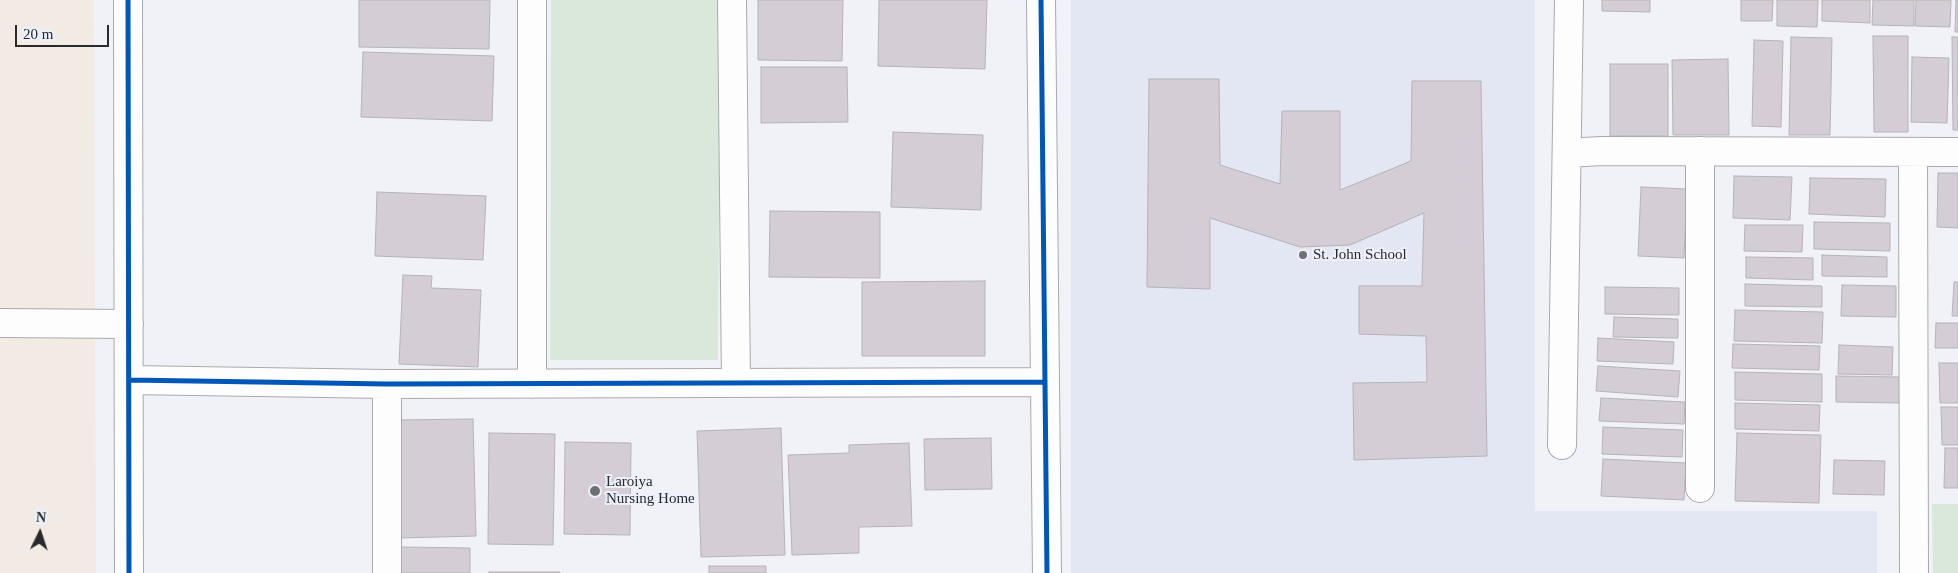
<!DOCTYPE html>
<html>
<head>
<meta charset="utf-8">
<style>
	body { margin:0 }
	#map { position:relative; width:1958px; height:573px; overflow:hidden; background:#f0f2f8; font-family:"Times New Roman",serif }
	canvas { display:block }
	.north { position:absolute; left:15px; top:508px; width:50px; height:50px; -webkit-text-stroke:4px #edf1fc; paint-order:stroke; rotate:4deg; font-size:14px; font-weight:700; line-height:20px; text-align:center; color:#292a2e }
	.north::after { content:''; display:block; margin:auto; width:18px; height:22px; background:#292a2e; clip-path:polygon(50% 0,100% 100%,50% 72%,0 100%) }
	.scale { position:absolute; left:15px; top:25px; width:94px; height:22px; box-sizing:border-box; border:2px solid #292a2e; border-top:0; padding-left:6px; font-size:15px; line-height:18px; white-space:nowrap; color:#292a2e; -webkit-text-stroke:4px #edf1fc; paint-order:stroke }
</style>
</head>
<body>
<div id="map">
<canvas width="1958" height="573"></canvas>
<div class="north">N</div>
<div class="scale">20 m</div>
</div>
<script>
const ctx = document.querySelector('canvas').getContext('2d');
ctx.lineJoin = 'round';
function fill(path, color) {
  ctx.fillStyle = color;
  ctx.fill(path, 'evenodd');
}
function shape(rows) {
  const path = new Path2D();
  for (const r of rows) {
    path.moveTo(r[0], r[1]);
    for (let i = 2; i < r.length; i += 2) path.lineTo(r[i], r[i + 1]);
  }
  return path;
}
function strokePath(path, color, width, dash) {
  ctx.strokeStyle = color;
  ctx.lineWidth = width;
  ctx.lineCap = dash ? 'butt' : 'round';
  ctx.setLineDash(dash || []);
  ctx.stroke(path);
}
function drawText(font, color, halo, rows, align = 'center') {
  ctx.font = font + ' "Times New Roman",serif';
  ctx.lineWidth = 4;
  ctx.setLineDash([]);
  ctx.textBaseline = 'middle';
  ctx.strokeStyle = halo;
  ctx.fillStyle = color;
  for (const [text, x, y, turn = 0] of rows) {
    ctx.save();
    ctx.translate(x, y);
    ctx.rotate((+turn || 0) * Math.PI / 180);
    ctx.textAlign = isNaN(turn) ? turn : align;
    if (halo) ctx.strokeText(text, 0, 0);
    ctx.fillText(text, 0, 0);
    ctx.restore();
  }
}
fill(shape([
	[1071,0,1535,0,1535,511,1877,511,1877,573,1071,573]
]), '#e2e7f3');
fill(shape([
	[0,0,94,0,96,573,0,573]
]), '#f2ebe3');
fill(shape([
	[551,0,720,0,718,360,550,360],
	[1932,504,1958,504,1958,573,1933,573]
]), '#d9e8da');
const building = shape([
	[359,0,490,0,489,49,359,47,359,0],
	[758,0,843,0,842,61,758,60,758,0],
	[879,0,987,0,985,69,878,66,879,0],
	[1602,0,1650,0,1650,12,1602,11,1602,0],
	[1741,0,1773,0,1772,21,1741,21,1741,0],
	[1777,0,1818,0,1817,27,1777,26,1777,0],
	[1822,0,1870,0,1870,23,1822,21,1822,0],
	[1873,0,1914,0,1914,26,1872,25,1873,0],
	[1916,0,1951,0,1950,27,1915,26,1916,0],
	[1956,0,1958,0,1958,32,1955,32,1956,0],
	[1873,36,1908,36,1908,132,1874,132,1873,36],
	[1791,37,1832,38,1830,135,1789,135,1791,37],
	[1952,37,1958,37,1958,130,1953,130,1952,37],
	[1754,40,1783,41,1781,127,1752,126,1754,40],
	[363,52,494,56,492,121,361,117,363,52],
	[1912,57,1949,58,1947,123,1911,122,1912,57],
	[1728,59,1729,135,1673,135,1672,60,1728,59],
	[1610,64,1668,64,1668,136,1610,136,1610,64],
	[761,67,847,67,848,122,761,123,761,67],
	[1149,79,1219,79,1220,165,1280,184,1282,111,1340,111,1340,190,1411,161,1412,81,1481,81,1487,456,1354,460,1353,383,1427,382,1426,336,1359,334,1359,286,1422,286,1424,213,1350,245,1300,247,1210,218,1210,289,1147,287,1149,79],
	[893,132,983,135,981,210,891,207,893,132],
	[1938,173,1958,173,1958,228,1937,227,1938,173],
	[1734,176,1792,177,1790,220,1733,218,1734,176],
	[1810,178,1886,179,1885,217,1809,214,1810,178],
	[1641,187,1687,189,1684,258,1638,256,1641,187],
	[377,192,486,196,483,260,375,256,377,192],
	[770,211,880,212,880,278,769,277,770,211],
	[1814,222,1890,223,1890,251,1814,249,1814,222],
	[1745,225,1803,225,1802,252,1744,251,1745,225],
	[1822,255,1887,257,1887,277,1822,276,1822,255],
	[1746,257,1813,258,1813,280,1746,278,1746,257],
	[403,275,432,276,431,288,481,290,478,367,399,364,403,275],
	[985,281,985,356,862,356,862,282,985,281],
	[1954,282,1958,282,1958,316,1952,316,1954,282],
	[1745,284,1822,286,1822,307,1745,306,1745,284],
	[1842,285,1896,286,1896,317,1841,316,1842,285],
	[1605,287,1679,288,1679,315,1605,314,1605,287],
	[1735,310,1823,312,1822,343,1734,341,1735,310],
	[1614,317,1678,319,1678,338,1613,337,1614,317],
	[1936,323,1958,323,1958,348,1935,348,1936,323],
	[1598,338,1674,342,1673,364,1597,361,1598,338],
	[1733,344,1820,346,1819,370,1732,368,1733,344],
	[1839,345,1893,347,1892,375,1838,374,1839,345],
	[1939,363,1958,363,1958,403,1940,403,1939,363],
	[1598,366,1680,371,1678,397,1596,391,1598,366],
	[1735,372,1822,374,1822,402,1735,400,1735,372],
	[1836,376,1900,377,1899,403,1836,402,1836,376],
	[1601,398,1685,402,1684,424,1599,421,1601,398],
	[1735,403,1820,405,1819,431,1735,429,1735,403],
	[1941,407,1958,407,1958,445,1942,445,1941,407],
	[473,419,476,536,400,538,397,420,473,419],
	[1603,427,1683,430,1682,457,1602,454,1603,427],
	[781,428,785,555,701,557,697,431,781,428],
	[489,433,555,434,553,545,488,544,489,433],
	[1737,433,1821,435,1819,503,1735,501,1737,433],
	[991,438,992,489,925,490,924,439,991,438],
	[565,442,631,443,630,535,564,534,565,442],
	[909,443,912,526,859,527,859,553,792,555,788,455,849,453,849,445,909,443],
	[1945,448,1958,448,1958,488,1944,488,1945,448],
	[1603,459,1686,463,1684,500,1601,496,1603,459],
	[1834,460,1885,461,1884,495,1833,494,1834,460],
	[401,547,470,548,470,573,401,573,401,547],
	[709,566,766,566,766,573,709,573,709,566],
	[489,572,560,572,560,573,489,573,489,572]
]);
fill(building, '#d4cdd5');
strokePath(building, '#b5b3b8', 1);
const minor = shape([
	[128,0,129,573],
	[532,0,532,384],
	[732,0,736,383],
	[1041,0,1047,573],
	[1913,152,1914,573],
	[1567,153,1601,151,1958,152],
	[0,323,129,324],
	[129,380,387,384,1045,382],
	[387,384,387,573],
	[1562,445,1569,0],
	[1700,488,1700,151]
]);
strokePath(minor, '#a8aaaf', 30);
strokePath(minor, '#fdfdfe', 28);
strokePath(shape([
	[128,0,129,573],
	[1041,0,1047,573],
	[129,380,387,384,1045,382]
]), '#0057b8', 5);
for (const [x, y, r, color] of [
	[1303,255,5,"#6f7075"],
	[595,491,6,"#6f7075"]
]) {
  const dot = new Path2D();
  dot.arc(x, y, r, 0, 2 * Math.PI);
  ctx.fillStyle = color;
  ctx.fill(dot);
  strokePath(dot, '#edf1fc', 2);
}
drawText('15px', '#292a2e', '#edf1fc', [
	["St. John School",1313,255],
	["Laroiya",606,482],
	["Nursing Home",606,499]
], 'left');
</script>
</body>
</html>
